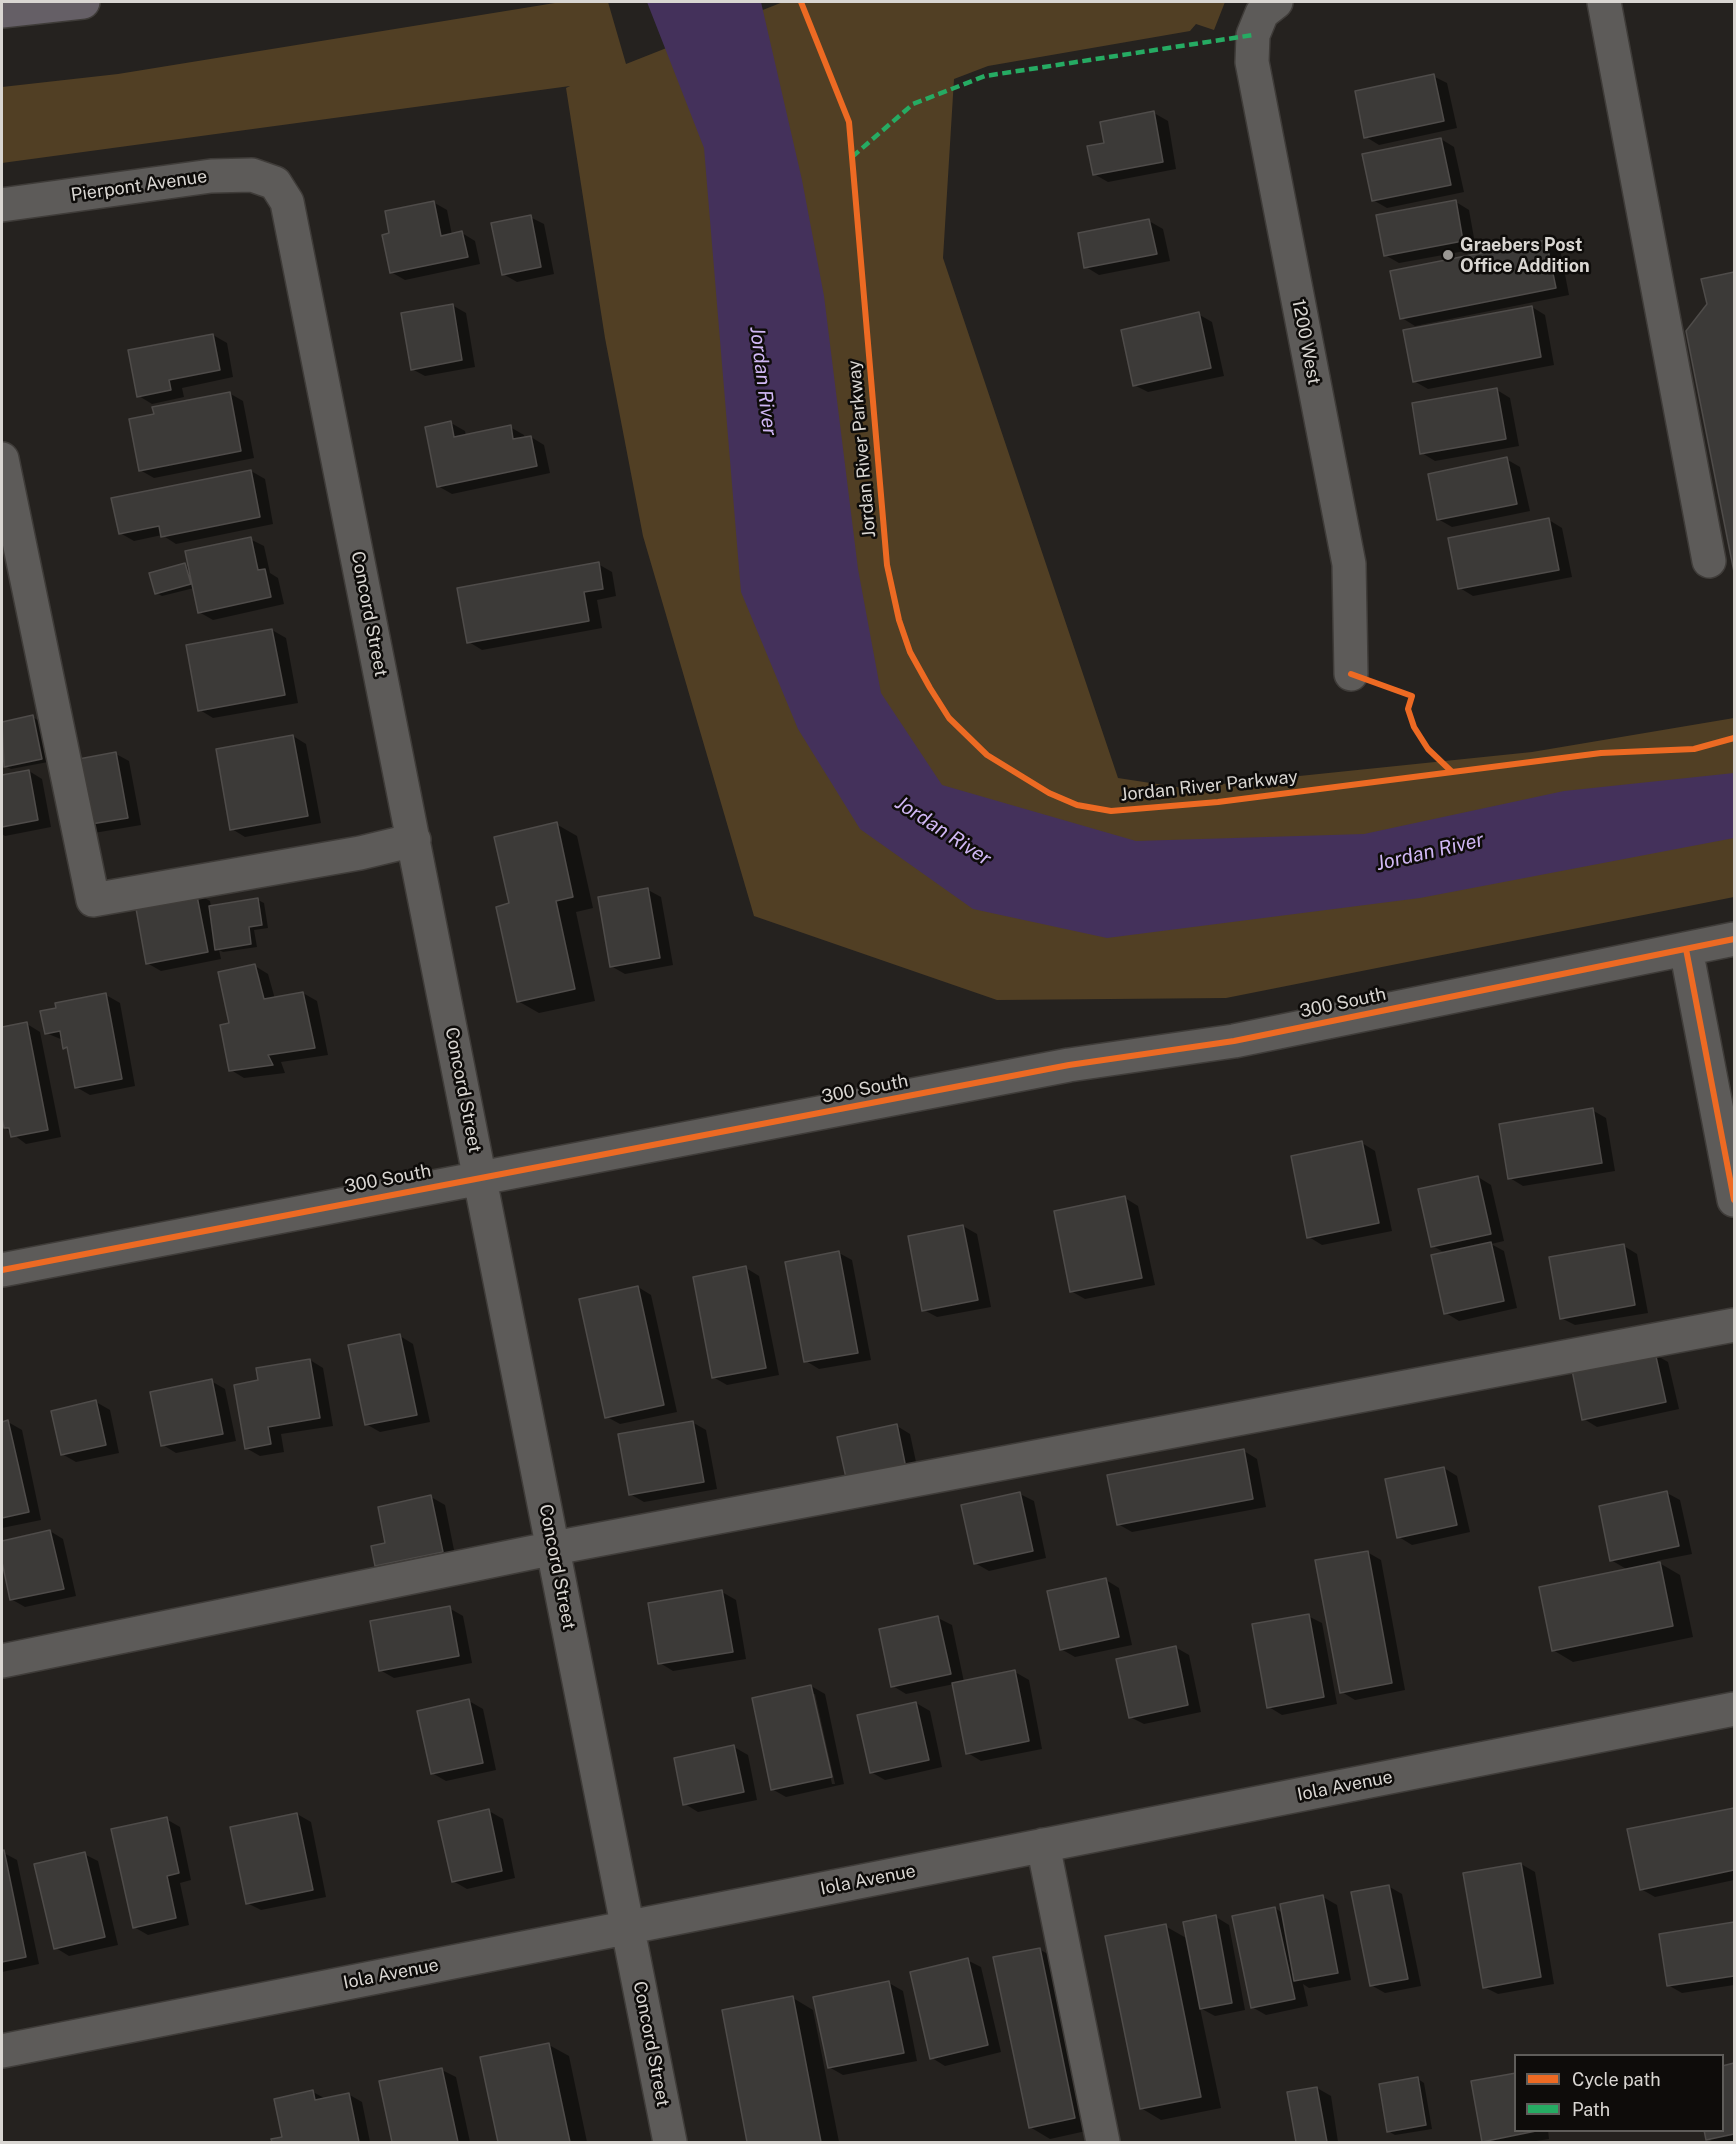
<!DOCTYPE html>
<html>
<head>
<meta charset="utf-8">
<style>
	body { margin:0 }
	#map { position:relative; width:1736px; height:2144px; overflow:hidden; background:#25221f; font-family:"Public Sans",sans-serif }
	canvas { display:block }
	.frame { position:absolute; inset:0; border:3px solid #d9d6d2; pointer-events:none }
	.legend { position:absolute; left:1514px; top:2054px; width:210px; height:78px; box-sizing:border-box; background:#0e0c0a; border:2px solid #5f5d5a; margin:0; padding:8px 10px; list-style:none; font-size:18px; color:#d9d6d2 }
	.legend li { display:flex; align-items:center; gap:12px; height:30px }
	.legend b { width:30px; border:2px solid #5f5d5a }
</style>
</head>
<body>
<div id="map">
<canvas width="1736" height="2144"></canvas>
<div class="frame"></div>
<ul class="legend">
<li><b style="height:8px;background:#ed6a23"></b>Cycle path</li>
<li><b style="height:8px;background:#26ab63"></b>Path</li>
</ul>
</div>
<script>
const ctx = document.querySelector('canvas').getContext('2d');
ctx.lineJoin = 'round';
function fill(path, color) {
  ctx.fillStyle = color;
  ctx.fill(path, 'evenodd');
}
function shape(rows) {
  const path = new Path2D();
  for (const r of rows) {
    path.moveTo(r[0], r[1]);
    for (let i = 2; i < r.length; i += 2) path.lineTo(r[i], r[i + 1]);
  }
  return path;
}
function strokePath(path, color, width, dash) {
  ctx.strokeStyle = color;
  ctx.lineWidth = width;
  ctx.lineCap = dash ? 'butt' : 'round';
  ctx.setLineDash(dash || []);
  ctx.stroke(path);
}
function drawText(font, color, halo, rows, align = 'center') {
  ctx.font = font + ' "Public Sans",sans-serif';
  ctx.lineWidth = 5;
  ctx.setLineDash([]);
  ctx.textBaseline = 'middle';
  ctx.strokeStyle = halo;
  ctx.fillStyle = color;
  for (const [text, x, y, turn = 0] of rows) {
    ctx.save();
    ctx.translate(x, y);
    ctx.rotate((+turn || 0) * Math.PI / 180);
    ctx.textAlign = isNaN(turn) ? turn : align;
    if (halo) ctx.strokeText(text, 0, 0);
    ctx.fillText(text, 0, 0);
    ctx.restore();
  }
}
fill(shape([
	[561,2,608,2,626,64,783,2,1225,2,1214,30,1196,24,1190,31,988,66,954,79,943,258,1118,778,1183,788,1532,752,1734,718,1734,897,1226,998,997,1000,754,916,643,536,605,338,566,88,570,86,2,163,2,87,118,74]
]), '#513f24');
fill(shape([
	[647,2,761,2,802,180,824,296,858,569,881,693,942,785,1136,841,1364,834,1564,791,1734,773,1734,838,1420,898,1107,938,973,909,860,829,798,729,741,592,704,148]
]), '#44315b');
fill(shape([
	[1433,76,1447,83,1457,128,1379,145,1366,137],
	[1154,113,1168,121,1176,169,1108,182,1094,174,1106,144],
	[1441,139,1454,147,1464,192,1387,208,1373,200],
	[433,202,447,210,452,235,462,233,475,241,480,264,405,280,391,272,391,234],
	[1456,202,1469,210,1476,249,1399,263,1385,255],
	[530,217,544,224,554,274,517,282,503,274],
	[1149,221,1163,229,1170,261,1099,275,1086,267],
	[1546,241,1560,249,1569,295,1415,326,1402,318],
	[1734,274,1734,564,1688,331,1708,305,1703,280],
	[452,305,466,313,475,367,425,376,412,369],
	[1532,307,1545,315,1554,365,1428,389,1414,381],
	[1198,314,1212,322,1224,376,1148,392,1134,385],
	[213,335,227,343,233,377,182,388,184,397,152,404,139,396],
	[1497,390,1510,398,1519,446,1435,461,1422,453],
	[229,393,243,401,254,458,154,478,140,470,156,415],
	[451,423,465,431,466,436,510,427,524,435,525,438,531,437,544,445,550,473,452,494,438,486],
	[1506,459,1520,467,1530,511,1452,527,1438,519],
	[251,471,265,479,273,524,176,544,162,535,134,541,120,533],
	[1549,520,1562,528,1572,577,1473,596,1460,588],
	[250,539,264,546,270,573,278,578,284,604,213,620,199,612,194,588,162,596,156,593,185,565,190,568],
	[598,564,612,572,616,596,597,600,602,628,482,650,469,642],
	[272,630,286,638,298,703,213,718,200,710],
	[33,717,39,721,48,762,11,769,5,766,2,723],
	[293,736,306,744,321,823,245,837,232,829],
	[116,754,129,761,141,825,94,833,81,825],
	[29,771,42,779,51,827,5,836,2,834,2,777],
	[556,824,577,836,593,908,576,912,595,1001,539,1013,518,1001,511,905],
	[648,890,661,897,673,965,625,974,611,966],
	[196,893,210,901,211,907,258,900,264,903,268,928,254,930,257,947,223,952,219,950,221,959,161,971,147,963],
	[255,966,268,974,275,999,303,993,317,1001,328,1055,281,1062,285,1073,244,1078,231,1070,231,1024],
	[106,995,120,1003,135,1086,90,1095,76,1087,69,1050,65,1048,63,1040,46,1033],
	[27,1024,40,1032,61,1137,26,1144,2,1126,2,1029],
	[1592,1110,1606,1118,1615,1171,1523,1186,1510,1178],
	[1362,1143,1375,1151,1392,1231,1322,1245,1309,1237],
	[1478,1177,1491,1185,1504,1241,1491,1244,1504,1251,1517,1308,1459,1321,1446,1313,1445,1253,1433,1246],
	[1125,1198,1138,1206,1155,1285,1085,1299,1071,1291],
	[963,1226,977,1234,991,1307,937,1317,924,1310],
	[1624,1246,1637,1254,1648,1313,1575,1325,1561,1318],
	[839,1253,852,1260,871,1360,819,1369,806,1361],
	[746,1268,759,1276,779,1375,727,1385,713,1377],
	[638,1287,651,1295,677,1412,620,1424,607,1417],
	[400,1336,413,1344,430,1422,380,1432,366,1424],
	[1654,1354,1668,1362,1679,1409,1597,1427,1584,1419],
	[310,1360,323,1368,333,1426,281,1434,284,1452,260,1456,246,1448,260,1382],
	[211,1381,225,1389,236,1441,176,1453,163,1445],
	[96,1402,110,1410,119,1453,76,1462,62,1454],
	[8,1422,22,1430,41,1520,2,1528,2,1423],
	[692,1422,706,1430,717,1489,644,1502,630,1494],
	[897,1426,910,1434,922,1490,865,1502],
	[1244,1451,1257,1459,1266,1507,1132,1532,1118,1524],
	[1444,1468,1457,1476,1470,1532,1412,1545,1399,1537],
	[1667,1493,1680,1500,1692,1554,1656,1561,1680,1575,1693,1637,1573,1662,1553,1650,1628,1570,1611,1560],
	[1020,1494,1034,1501,1046,1558,989,1571,975,1563],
	[431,1497,445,1505,456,1560,390,1573,376,1565,387,1544],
	[50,1531,63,1539,76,1596,25,1607,11,1599,2,1555,2,1542],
	[1367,1552,1381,1560,1405,1690,1355,1700,1342,1692],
	[1106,1580,1119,1588,1132,1645,1075,1657,1061,1649],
	[722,1592,736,1600,746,1659,673,1671,660,1663],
	[449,1608,463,1616,472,1663,394,1678,380,1670],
	[1308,1616,1322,1623,1337,1704,1282,1715,1269,1707],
	[938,1618,952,1625,964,1682,1015,1672,1029,1680,1042,1749,981,1761,968,1753,954,1684,906,1694,893,1686],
	[1175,1647,1189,1655,1201,1712,1144,1724,1130,1717],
	[811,1686,825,1694,844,1784,786,1797,772,1789],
	[812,1694,815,1694,835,1784,832,1784],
	[469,1701,483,1709,496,1770,446,1781,432,1773],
	[916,1703,930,1711,942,1767,885,1780,871,1772],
	[734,1747,748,1755,757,1800,698,1812,685,1804],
	[1734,1809,1734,1880,1655,1897,1641,1889,1629,1830],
	[489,1811,503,1819,515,1878,467,1889,453,1881],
	[297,1814,311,1822,326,1897,261,1910,247,1903],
	[166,1819,180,1827,191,1880,180,1883,189,1925,148,1935,134,1927],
	[2,1852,17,1860,39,1964,2,1972],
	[84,1854,98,1861,118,1945,69,1956,56,1948],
	[1521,1864,1535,1872,1554,1984,1498,1994,1484,1987],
	[1388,1886,1402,1894,1421,1986,1385,1993,1371,1985],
	[1323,1897,1337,1905,1351,1980,1309,1988,1303,1984,1308,2006,1266,2015,1252,2007,1275,1908,1283,1913],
	[1216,1917,1229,1925,1245,2010,1215,2016,1200,2008,1221,2108,1161,2120,1141,2108,1165,1926,1188,1939],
	[1734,1924,1734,1985,1682,1993,1668,1985,1660,1935],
	[1039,1949,1060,1961,1095,2129,1050,2139,1030,2127],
	[967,1960,981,1967,1001,2052,945,2066,932,2058],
	[889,1983,903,1991,917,2061,843,2075,829,2067],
	[793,1998,813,2010,839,2142,749,2142,723,2011],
	[549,2045,569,2056,587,2142,500,2142,482,2058],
	[1734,2065,1734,2142,1714,2142,1708,2139,1722,2130,1722,2067],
	[442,2070,456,2077,470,2142,394,2142,381,2082],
	[1418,2079,1424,2083,1432,2129,1395,2135,1388,2131],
	[1317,2088,1331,2096,1338,2142,1298,2142,1289,2093],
	[313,2092,326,2099,348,2094,362,2102,370,2142,273,2142,283,2139],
	[1516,2130,1548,2130,1549,2139,1530,2142,1483,2141]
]), '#0007');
const building = shape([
	[1434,74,1444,121,1364,138,1355,91,1434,74],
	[1154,111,1163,162,1093,175,1087,146,1104,143,1100,122,1154,111],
	[1441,138,1451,185,1372,201,1362,154,1441,138],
	[1456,200,1463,241,1384,256,1376,215,1456,200],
	[434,201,441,236,462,231,468,257,390,273,382,235,389,233,385,211,434,201],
	[531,215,541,267,502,275,491,223,531,215],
	[1149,219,1157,254,1084,268,1078,233,1149,219],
	[1546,240,1556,288,1400,319,1390,271,1546,240],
	[1734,272,1734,572,1686,331,1707,304,1701,279,1734,272],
	[453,304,462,360,411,370,401,313,453,304],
	[1532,306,1541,357,1413,382,1403,330,1532,306],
	[1199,312,1211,368,1133,386,1121,330,1199,312],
	[213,334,220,370,169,380,171,390,137,397,128,350,213,334],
	[1497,388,1506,439,1420,454,1412,403,1497,388],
	[230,392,241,451,139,471,129,419,154,414,152,407,230,392],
	[451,421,454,437,511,425,513,439,531,436,537,466,437,487,425,427,451,421],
	[1507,457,1517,504,1437,520,1428,474,1507,457],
	[251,470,260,517,161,537,159,526,119,534,111,498,251,470],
	[1549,518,1559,570,1458,589,1448,538,1549,518],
	[251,537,258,570,265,569,271,597,198,613,185,551,251,537],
	[599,562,603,589,584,592,589,621,467,643,457,588,599,562],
	[185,563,191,584,155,594,149,573,185,563],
	[272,629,285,695,198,711,186,645,272,629],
	[33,715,42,759,4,767,2,722,33,715],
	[293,735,308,816,230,830,216,749,293,735],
	[116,752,128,818,79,826,68,761,116,752],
	[29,770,38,820,2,827,2,775,29,770],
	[557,822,573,897,556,901,575,989,517,1002,496,907,509,903,494,837,557,822],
	[648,888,660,958,610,967,598,897,648,888],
	[196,891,208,952,146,964,135,903,196,891],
	[258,898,262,925,249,927,251,944,215,950,209,906,258,898],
	[255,964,264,999,303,992,315,1048,268,1055,273,1065,229,1071,220,1025,229,1023,218,972,255,964],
	[106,993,122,1079,75,1088,67,1047,63,1049,60,1031,45,1034,40,1011,56,1008,55,1003,106,993],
	[27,1022,48,1130,11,1137,9,1128,4,1128,2,1118,2,1027,27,1022],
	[1593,1108,1602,1163,1508,1179,1499,1124,1593,1108],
	[1362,1141,1379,1223,1307,1238,1291,1156,1362,1141],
	[1478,1176,1491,1234,1431,1247,1418,1189,1478,1176],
	[1125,1196,1142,1278,1070,1292,1054,1211,1125,1196],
	[963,1225,978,1300,922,1311,908,1236,963,1225],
	[1491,1242,1504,1301,1444,1314,1431,1255,1491,1242],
	[1624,1244,1635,1305,1560,1319,1549,1257,1624,1244],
	[839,1251,858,1353,804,1362,785,1262,839,1251],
	[746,1266,766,1368,712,1378,693,1277,746,1266],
	[638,1286,664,1405,605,1418,579,1299,638,1286],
	[400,1334,417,1415,365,1425,348,1345,400,1334],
	[1655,1352,1666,1402,1582,1420,1572,1370,1655,1352],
	[310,1359,320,1418,268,1427,271,1444,245,1449,234,1385,258,1380,256,1368,310,1359],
	[212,1379,223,1434,161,1446,150,1392,212,1379],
	[96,1400,106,1445,61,1455,51,1411,96,1400],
	[8,1420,29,1512,2,1518,2,1422,8,1420],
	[693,1421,704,1482,629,1495,618,1434,693,1421],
	[897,1424,909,1483,850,1496,837,1437,897,1424],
	[1244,1449,1253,1499,1117,1525,1107,1475,1244,1449],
	[1444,1467,1457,1525,1397,1538,1385,1479,1444,1467],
	[1667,1491,1679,1546,1610,1561,1599,1506,1667,1491],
	[1020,1492,1033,1551,974,1564,961,1505,1020,1492],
	[431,1495,443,1552,375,1566,371,1546,385,1543,378,1507,431,1495],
	[50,1530,64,1589,10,1600,2,1562,2,1541,50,1530],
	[1368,1551,1392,1683,1340,1693,1315,1560,1368,1551],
	[1660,1562,1673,1626,1552,1651,1539,1587,1660,1562],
	[1106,1578,1119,1637,1060,1650,1047,1591,1106,1578],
	[722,1590,733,1652,658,1664,648,1603,722,1590],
	[450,1606,459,1656,379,1671,370,1621,450,1606],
	[1309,1614,1324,1697,1267,1708,1252,1624,1309,1614],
	[938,1616,951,1674,891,1687,879,1629,938,1616],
	[1176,1646,1188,1705,1129,1718,1116,1659,1176,1646],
	[1015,1670,1029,1741,966,1754,952,1683,1015,1670],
	[811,1685,832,1777,771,1790,752,1698,811,1685],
	[469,1699,483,1763,431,1774,417,1711,469,1699],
	[916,1702,929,1760,870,1773,857,1715,916,1702],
	[734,1745,744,1792,683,1805,674,1758,734,1745],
	[1734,1808,1734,1870,1640,1890,1627,1829,1734,1808],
	[489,1809,502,1871,452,1882,438,1821,489,1809],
	[297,1813,313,1890,246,1904,230,1827,297,1813],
	[167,1817,179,1873,167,1876,176,1918,133,1928,111,1829,167,1817],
	[4,1850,26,1957,2,1962,2,1851,4,1850],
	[85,1852,105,1937,54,1949,34,1864,85,1852],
	[1521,1863,1541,1977,1483,1988,1463,1873,1521,1863],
	[1389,1885,1408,1979,1370,1986,1351,1892,1389,1885],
	[1323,1895,1338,1973,1294,1981,1280,1904,1323,1895],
	[1275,1907,1295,1999,1251,2008,1232,1916,1275,1907],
	[1216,1915,1232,2003,1200,2009,1183,1922,1216,1915],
	[1734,1922,1734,1976,1667,1986,1659,1934,1734,1922],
	[1166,1924,1201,2097,1140,2109,1105,1936,1166,1924],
	[1040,1948,1075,2118,1029,2128,993,1957,1040,1948],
	[968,1958,988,2045,930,2059,910,1972,968,1958],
	[889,1981,904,2053,828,2068,813,1997,889,1981],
	[793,1996,821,2142,747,2142,722,2010,793,1996],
	[549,2043,570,2142,498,2142,480,2057,549,2043],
	[1734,2063,1734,2134,1706,2140,1704,2130,1722,2130,1722,2066,1734,2063],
	[442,2068,458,2142,392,2142,379,2081,442,2068],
	[1516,2073,1516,2130,1536,2131,1482,2142,1471,2081,1516,2073],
	[1418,2077,1426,2125,1387,2132,1379,2084,1418,2077],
	[1317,2087,1327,2142,1296,2142,1287,2092,1317,2087],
	[313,2090,315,2100,349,2093,359,2142,272,2142,271,2139,282,2137,274,2099,313,2090]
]);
fill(building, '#3c3a38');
strokePath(building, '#4f4c4a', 1.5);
const minor = shape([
	[1276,2,1262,13,1253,35,1252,62,1349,564,1351,674],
	[1604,2,1709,561],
	[2,205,211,176,252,175,275,183,287,202,670,2142],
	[2,459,93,900,360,853,414,840],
	[1686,949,1734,1200],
	[2,1270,1069,1065,1234,1041,1734,939],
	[2,1661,554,1548,1734,1325],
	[1043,1845,1103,2142],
	[2,2051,1734,1709]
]);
const highway = shape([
	[2,11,83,2]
]);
strokePath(minor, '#3f3c39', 36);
strokePath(highway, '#3f3c39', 36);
strokePath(minor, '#5d5b59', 33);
strokePath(highway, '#655f66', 33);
strokePath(shape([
	[852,157,913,104,985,76,1253,35]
]), '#26ab63', 4.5, [9, 4.5]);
strokePath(shape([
	[801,2,849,122,887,565,899,620,910,652,930,688,949,718,987,755,1049,793,1077,805,1111,811,1218,802,1601,753,1694,749,1734,738],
	[1351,674,1412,696,1408,709,1414,727,1428,749,1451,771],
	[1686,949,1734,1200],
	[2,1270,1069,1065,1234,1041,1734,939]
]), '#ed6a23', 6);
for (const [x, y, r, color] of [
	[1448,255,6,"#9a9793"]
]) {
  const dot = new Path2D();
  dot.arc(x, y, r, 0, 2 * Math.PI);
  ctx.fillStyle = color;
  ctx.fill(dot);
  strokePath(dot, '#0e0c0a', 2);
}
drawText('18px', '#d9d6d2', '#0e0c0a', [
	["Pierpont Avenue",139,186,-8],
	["1200 West",1306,342,79],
	["Jordan River Parkway",862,449,-95],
	["Concord Street",369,614,79],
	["Jordan River Parkway",1209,786,-6],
	["300 South",1343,1003,-12],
	["300 South",865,1089,-11],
	["Concord Street",463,1090,79],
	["300 South",388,1179,-11],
	["Concord Street",557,1567,79],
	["Iola Avenue",1345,1786,-11],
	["Iola Avenue",868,1880,-11],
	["Iola Avenue",391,1974,-11],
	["Concord Street",651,2044,79]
]);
drawText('bold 18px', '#d9d6d2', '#0e0c0a', [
	["Graebers Post",1460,245],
	["Office Addition",1460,266]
], 'left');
drawText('italic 20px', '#d0b7f4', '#0e0c0a', [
	["Jordan River",763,381,83],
	["Jordan River",943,831,33],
	["Jordan River",1430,852,-13]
]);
</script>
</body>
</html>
